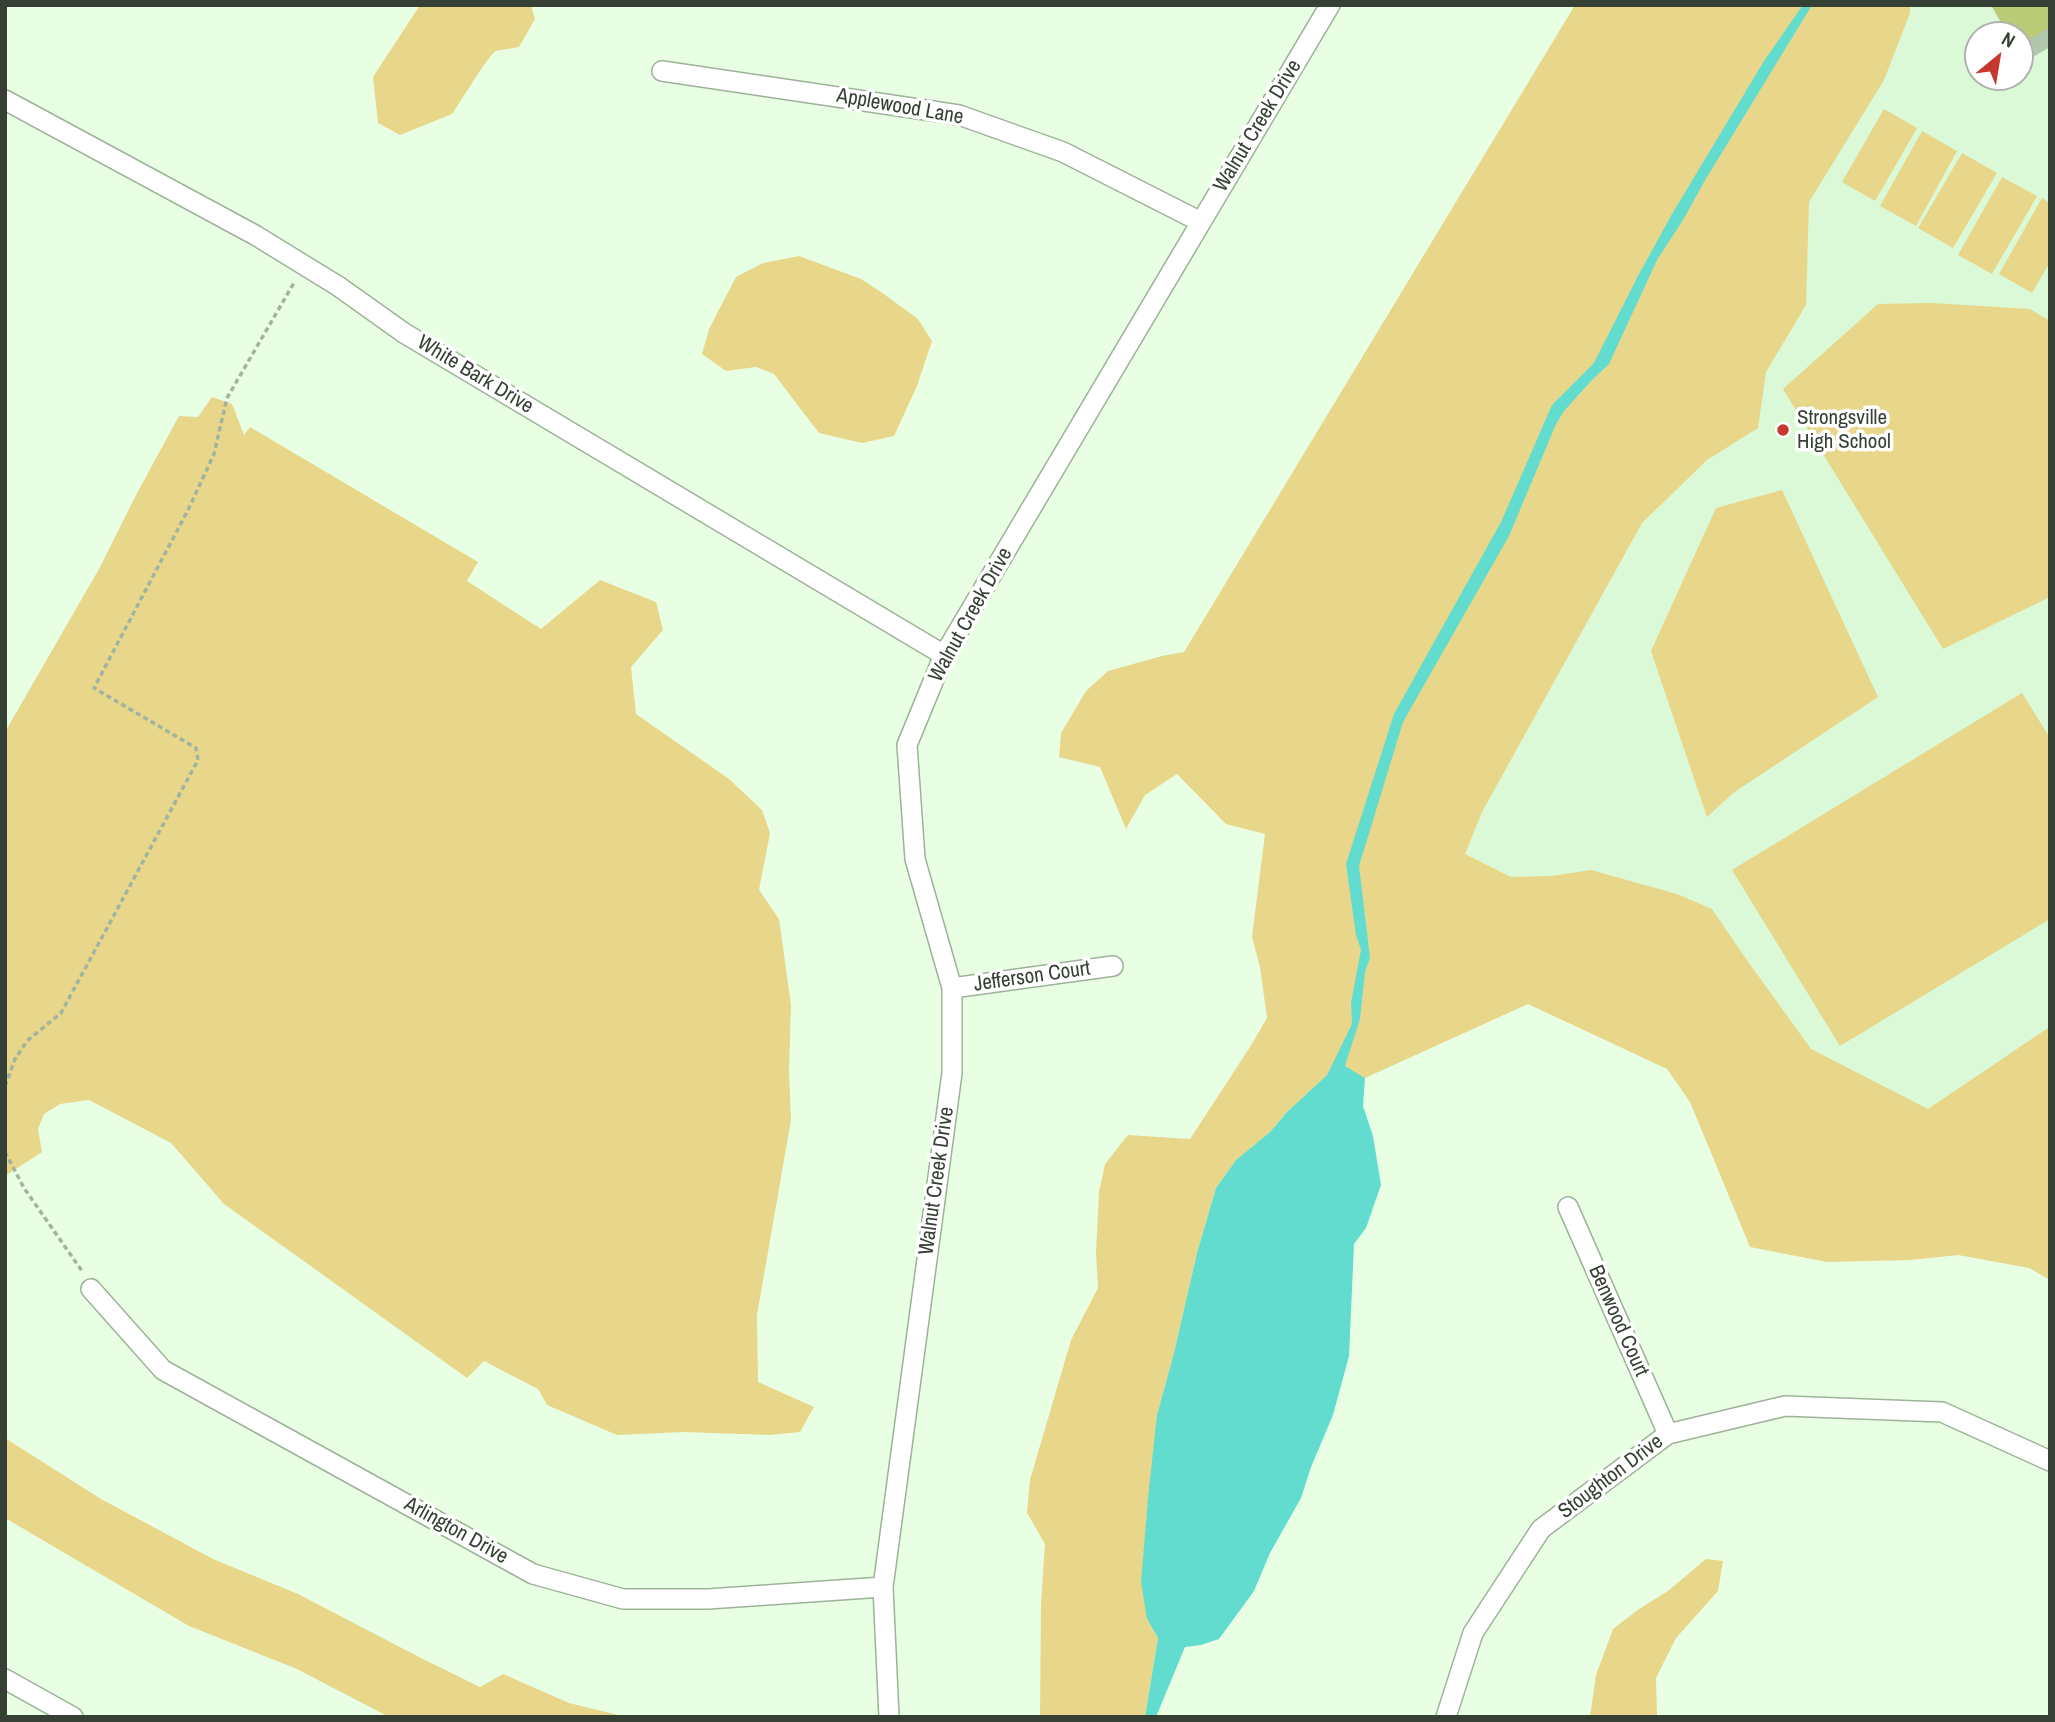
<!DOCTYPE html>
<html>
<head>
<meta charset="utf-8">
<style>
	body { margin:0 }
	#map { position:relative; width:2055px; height:1722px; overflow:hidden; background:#e8ffe4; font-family:"Archivo Narrow",sans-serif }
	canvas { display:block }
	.frame { position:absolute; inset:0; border:7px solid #374035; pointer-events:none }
	.north { position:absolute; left:1964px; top:21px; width:70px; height:70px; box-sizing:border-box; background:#fff; border:2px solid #afb3ae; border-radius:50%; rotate:30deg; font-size:19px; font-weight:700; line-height:28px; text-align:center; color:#374035 }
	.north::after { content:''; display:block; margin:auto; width:24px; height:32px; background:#c5382b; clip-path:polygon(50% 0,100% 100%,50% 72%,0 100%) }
</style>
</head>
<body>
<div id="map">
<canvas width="2055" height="1722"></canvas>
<div class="frame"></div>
<div class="north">N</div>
</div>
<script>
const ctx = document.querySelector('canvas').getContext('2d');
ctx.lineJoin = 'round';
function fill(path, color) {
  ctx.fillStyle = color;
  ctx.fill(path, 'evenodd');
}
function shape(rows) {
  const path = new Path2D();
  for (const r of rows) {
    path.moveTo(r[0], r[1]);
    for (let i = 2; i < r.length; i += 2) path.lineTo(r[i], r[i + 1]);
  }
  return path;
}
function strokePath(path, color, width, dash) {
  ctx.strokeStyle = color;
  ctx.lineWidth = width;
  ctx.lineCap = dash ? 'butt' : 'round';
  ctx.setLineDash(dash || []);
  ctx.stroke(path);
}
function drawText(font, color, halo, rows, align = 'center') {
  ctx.font = font + ' "Archivo Narrow",sans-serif';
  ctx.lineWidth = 7;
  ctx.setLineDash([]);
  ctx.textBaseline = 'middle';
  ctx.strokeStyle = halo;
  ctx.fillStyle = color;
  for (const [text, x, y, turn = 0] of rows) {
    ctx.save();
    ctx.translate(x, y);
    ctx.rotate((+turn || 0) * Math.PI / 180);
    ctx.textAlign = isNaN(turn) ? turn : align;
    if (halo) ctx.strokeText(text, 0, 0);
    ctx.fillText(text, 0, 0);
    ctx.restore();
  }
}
fill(shape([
	[1774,5,2050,5,2050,1205,1301,784],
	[1978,35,2020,35,2020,77,1978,77]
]), '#dcf9d7');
fill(shape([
	[420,5,531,5,535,19,519,47,495,51,483,66,452,114,400,135,378,123,373,77],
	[1575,5,1910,5,1910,13,1884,80,1809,202,1806,305,1766,372,1758,428,1707,460,1642,523,1482,812,1465,854,1511,877,1552,876,1591,870,1677,894,1712,909,1744,956,1811,1049,1928,1109,2048,1028,2050,1029,2050,1280,2029,1268,1958,1255,1911,1260,1827,1262,1750,1247,1690,1102,1667,1069,1528,1004,1365,1078,1335,1061,1327,1075,1287,1112,1270,1132,1236,1160,1216,1188,1197,1253,1174,1353,1157,1415,1147,1619,1158,1638,1145,1717,1040,1717,1041,1603,1045,1544,1027,1513,1030,1480,1071,1340,1098,1288,1096,1253,1099,1192,1105,1164,1128,1135,1190,1139,1250,1047,1267,1018,1260,967,1252,937,1265,834,1226,824,1177,774,1145,795,1126,829,1100,767,1059,757,1061,733,1086,691,1108,671,1162,656,1184,652],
	[1884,109,1917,128,1875,201,1842,182],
	[1922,131,1957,151,1916,226,1880,206],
	[1962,153,1997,173,1953,248,1918,228],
	[2002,177,2037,196,1992,274,1958,255],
	[2042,198,2050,203,2050,262,2032,293,1999,274],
	[799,256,861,279,881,292,918,319,932,341,917,386,894,436,862,443,819,433,774,374,756,367,726,371,702,354,709,329,736,277,763,263],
	[1932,303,2030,309,2050,321,2050,597,1943,649,1783,389,1878,304],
	[212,397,232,404,244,435,250,427,478,562,467,581,541,629,600,580,656,602,663,630,631,667,636,714,729,779,762,810,770,833,759,890,779,919,791,1005,789,1071,791,1120,757,1315,758,1382,814,1407,800,1432,770,1435,684,1432,617,1435,547,1405,538,1389,484,1361,467,1378,224,1204,171,1143,89,1100,60,1104,44,1114,38,1129,42,1152,5,1176,5,732,99,569,136,495,179,416,198,417],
	[1782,490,1878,697,1733,793,1707,817,1651,651,1716,508],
	[2022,693,2050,738,2050,919,1840,1046,1732,870],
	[5,1438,101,1499,213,1559,298,1594,421,1658,480,1687,503,1674,569,1703,626,1717,389,1717,297,1669,189,1626,5,1518],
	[1706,1559,1723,1561,1718,1591,1676,1638,1656,1678,1657,1717,1590,1717,1596,1675,1613,1629,1639,1609,1668,1591]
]), '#e8d68a');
fill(shape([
	[1803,5,1812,5,1704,182,1683,220,1657,260,1609,364,1592,380,1564,411,1556,424,1509,536,1403,722,1359,866,1370,958,1365,972,1360,1019,1345,1066,1365,1078,1363,1106,1373,1136,1381,1185,1366,1228,1354,1244,1349,1356,1333,1415,1311,1467,1301,1498,1270,1553,1254,1591,1219,1639,1201,1645,1185,1647,1156,1717,1145,1717,1158,1638,1147,1619,1141,1582,1148,1498,1157,1415,1174,1353,1197,1253,1216,1188,1236,1160,1270,1132,1287,1112,1327,1075,1352,1024,1351,1003,1361,950,1356,935,1346,864,1394,714,1501,522,1552,405,1594,363,1638,276,1672,214,1764,61]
]), '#62dcce');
fill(shape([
	[2050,5,2050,47,2026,61,2020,52,2020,35,2010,35]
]), '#0003');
fill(shape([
	[1991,5,2050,5,2050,27,2020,45,2020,35,2008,35]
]), '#bacb77');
const minor = shape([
	[662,71,959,115,1063,152,1201,222],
	[5,100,255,235,338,286,404,333,944,655],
	[952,988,1113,966],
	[1568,1207,1668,1434],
	[91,1289,163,1370,533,1574,623,1599,708,1599,883,1587],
	[5,1679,73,1717],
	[889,1717,883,1587,952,1073,952,988,915,859,907,745,944,655,1330,5],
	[1446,1717,1473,1633,1541,1529,1668,1434,1785,1406,1942,1412,2050,1461]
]);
strokePath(minor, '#9db399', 22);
strokePath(shape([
	[5,1086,15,1059,27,1041,61,1013,198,760,196,748,94,688,188,510,214,454,227,398,295,281],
	[5,1152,24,1188,82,1271]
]), '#a2b39f', 3.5, [5, 3.5]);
strokePath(minor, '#fff', 19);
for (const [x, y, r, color] of [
	[1783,430,7,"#c5382b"]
]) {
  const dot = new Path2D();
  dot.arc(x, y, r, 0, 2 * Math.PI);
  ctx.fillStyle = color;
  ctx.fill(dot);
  strokePath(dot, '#fff', 2.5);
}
drawText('21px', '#374035', '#fff', [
	["Applewood Lane",900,107,10],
	["Walnut Creek Drive",1258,126,-59],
	["White Bark Drive",475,375,31],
	["Walnut Creek Drive",971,615,-61],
	["Jefferson Court",1032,977,-8],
	["Walnut Creek Drive",937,1181,-82],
	["Benwood Court",1618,1321,66],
	["Stoughton Drive",1611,1477,-37],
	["Arlington Drive",456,1531,29]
]);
drawText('21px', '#374035', '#fff', [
	["Strongsville",1797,418],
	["High School",1797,442]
], 'left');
</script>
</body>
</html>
